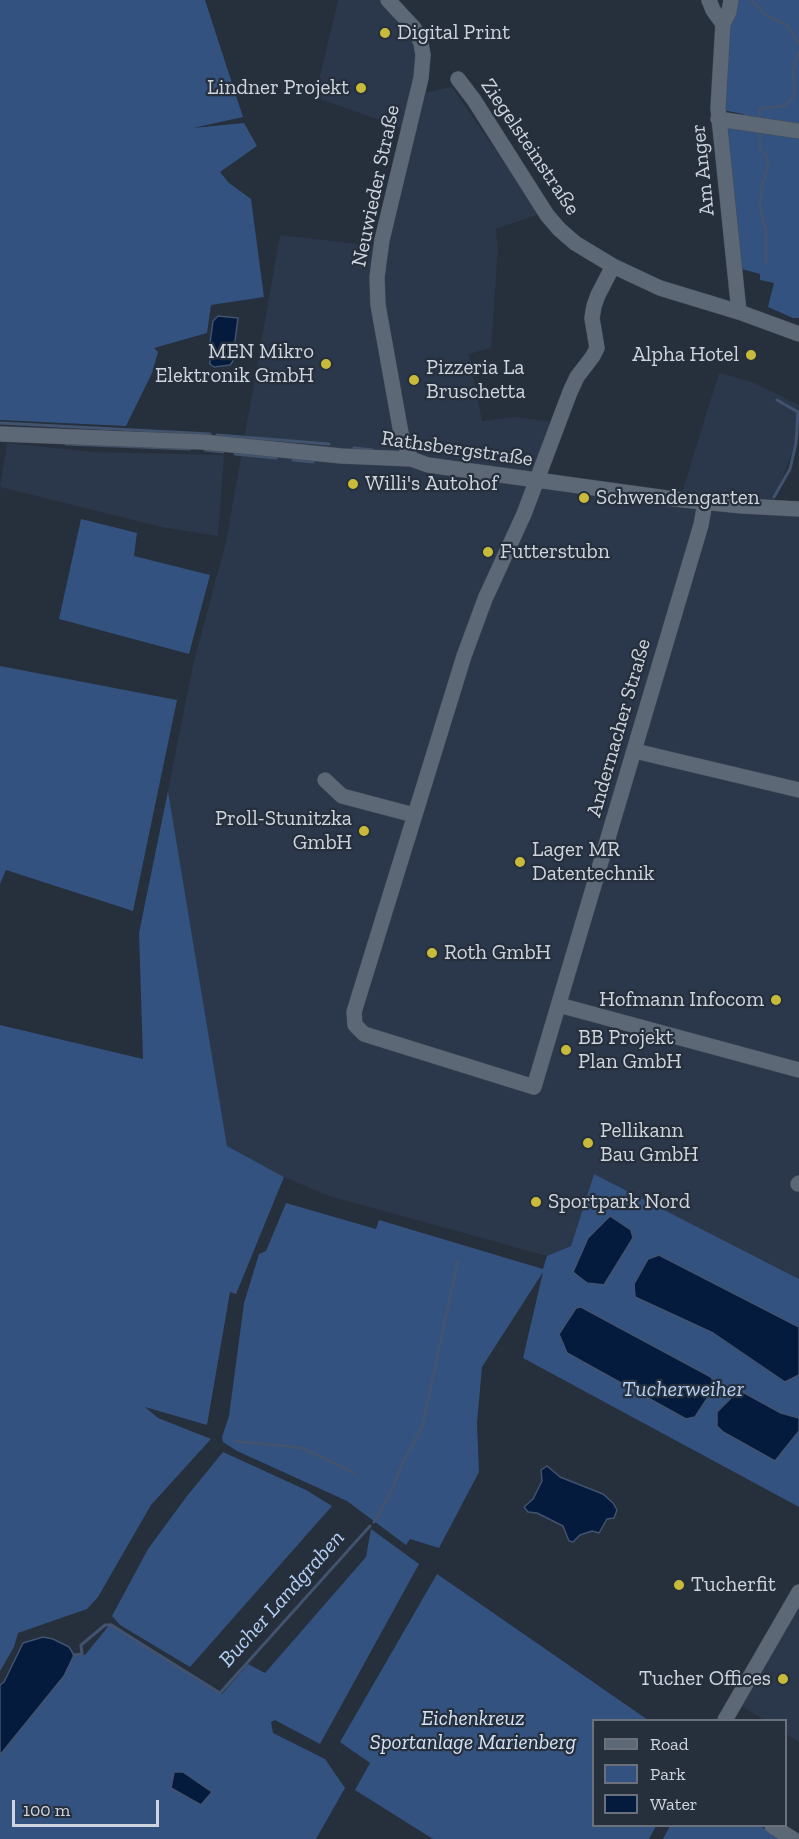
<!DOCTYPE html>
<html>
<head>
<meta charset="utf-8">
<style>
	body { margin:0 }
	#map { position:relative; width:799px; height:1839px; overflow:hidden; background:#262f3c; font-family:"Zilla Slab",serif }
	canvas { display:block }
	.legend { position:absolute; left:592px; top:1719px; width:195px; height:108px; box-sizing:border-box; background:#262f3c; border:2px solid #6a717d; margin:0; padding:8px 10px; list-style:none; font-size:18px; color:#cfd5de }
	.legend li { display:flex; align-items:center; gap:12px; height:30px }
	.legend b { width:30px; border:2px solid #6a717d }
	.scale { position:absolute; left:12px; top:1800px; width:147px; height:27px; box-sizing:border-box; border:3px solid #cfd5de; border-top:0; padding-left:8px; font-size:18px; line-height:21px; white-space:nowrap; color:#cfd5de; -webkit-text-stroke:4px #262f3c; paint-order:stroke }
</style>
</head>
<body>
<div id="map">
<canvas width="799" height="1839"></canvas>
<ul class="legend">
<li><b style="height:8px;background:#5d6877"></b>Road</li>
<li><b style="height:16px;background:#33527f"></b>Park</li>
<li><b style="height:16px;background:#041b3e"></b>Water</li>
</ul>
<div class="scale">100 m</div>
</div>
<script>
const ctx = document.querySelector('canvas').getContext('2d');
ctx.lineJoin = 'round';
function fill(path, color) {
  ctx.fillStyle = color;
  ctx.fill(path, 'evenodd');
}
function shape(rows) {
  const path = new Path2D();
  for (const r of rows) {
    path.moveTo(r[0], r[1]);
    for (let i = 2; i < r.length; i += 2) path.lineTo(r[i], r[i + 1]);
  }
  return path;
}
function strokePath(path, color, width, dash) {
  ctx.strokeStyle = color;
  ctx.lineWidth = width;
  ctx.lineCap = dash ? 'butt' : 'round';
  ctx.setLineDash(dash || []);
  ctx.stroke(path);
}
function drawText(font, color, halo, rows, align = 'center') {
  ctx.font = font + ' "Zilla Slab",serif';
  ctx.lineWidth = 4.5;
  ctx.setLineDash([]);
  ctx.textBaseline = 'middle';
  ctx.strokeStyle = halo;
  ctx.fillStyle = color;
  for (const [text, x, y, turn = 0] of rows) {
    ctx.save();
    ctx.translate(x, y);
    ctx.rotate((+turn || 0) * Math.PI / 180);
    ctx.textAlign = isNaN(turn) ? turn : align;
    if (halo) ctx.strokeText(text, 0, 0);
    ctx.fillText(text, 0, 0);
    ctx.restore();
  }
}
fill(shape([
	[338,0,380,0,400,18,418,50,413,95,452,87,540,214,496,229,498,250,491,348,469,354,482,421,515,417,561,423,544,479,680,499,719,373,752,382,799,405,799,436,772,504,799,507,799,1279,594,1174,571,1246,547,1256,329,1196,284,1177,227,1146,168,791,193,665,226,542,280,235,375,246,404,129,315,97],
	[7,443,94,452,224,455,218,536,161,527,0,487],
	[799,1598,799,1742,786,1734,786,1720,764,1720,739,1705]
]), '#2b374a');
fill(shape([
	[0,0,205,0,243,117,193,128,244,123,257,146,220,172,229,183,251,199,264,297,211,305,207,333,154,348,158,352,152,373,126,426,0,420],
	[734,0,799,0,799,127,745,117,743,114,723,110,726,91,730,23],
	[732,126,799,135,799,318,793,318,768,307,774,283,760,280,760,274,738,268,727,129],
	[81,519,137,533,134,556,210,575,189,654,59,619],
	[0,666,177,700,133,911,6,870,0,884],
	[168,791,227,1146,284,1177,236,1294,230,1292,207,1425,145,1407,158,1418,211,1439,151,1505,98,1597,87,1609,18,1633,14,1647,0,1671,0,1025,143,1059,139,933],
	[594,1174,799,1279,799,1327,659,1255,636,1297,713,1333,785,1382,799,1375,799,1418,781,1413,739,1390,717,1411,717,1426,723,1432,775,1461,799,1431,799,1507,523,1358,543,1272,482,1367,477,1423,479,1472,439,1548,410,1539,406,1545,347,1501,237,1451,223,1442,222,1437,229,1416,244,1303,259,1254,266,1251,286,1203,376,1229,379,1220,543,1269,547,1256,571,1246],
	[581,1307,711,1377,576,1308],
	[223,1452,306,1490,332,1506,190,1667,120,1625,112,1616,148,1549,187,1496],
	[371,1529,419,1564,320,1744,275,1720,271,1722,273,1733,325,1759,345,1788,316,1839,0,1839,0,1755,64,1676,74,1655,85,1655,111,1623,222,1694,248,1664,265,1673,366,1557],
	[437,1574,648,1720,594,1720,594,1826,656,1826,649,1839,433,1839,355,1790,370,1763,340,1742],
	[670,1826,760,1826,781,1839,663,1839]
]), '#33527f');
const water = shape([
	[218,316,238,318,235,341,228,350,233,361,230,365,214,367,210,364,210,343,213,321,218,316],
	[610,1216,631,1230,633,1238,604,1285,587,1283,573,1272,588,1238,610,1216],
	[659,1255,799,1327,799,1375,785,1382,713,1333,635,1297,634,1284,648,1259,659,1255],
	[581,1307,711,1377,716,1385,695,1417,686,1419,567,1353,559,1334,576,1308,581,1307],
	[739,1390,781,1413,799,1418,799,1431,775,1461,723,1432,717,1426,717,1412,739,1390],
	[547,1466,560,1477,603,1494,613,1503,617,1510,614,1518,607,1519,599,1533,592,1531,580,1535,573,1542,569,1541,563,1526,537,1513,528,1512,524,1507,533,1499,542,1481,541,1470,547,1466],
	[43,1637,53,1639,69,1647,74,1655,64,1676,0,1755,0,1685,4,1682,23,1643,43,1637],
	[174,1772,183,1772,212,1792,201,1805,171,1788,174,1772]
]);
fill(water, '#041b3e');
strokePath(water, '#41536e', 1.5);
strokePath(shape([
	[751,0,766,15,787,25,799,44],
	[760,116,759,109,784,106,791,100,795,92,793,70,799,52],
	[760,132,760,148,766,155,768,166,762,185,760,208,766,230,766,263],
	[0,423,210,434],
	[217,435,329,444],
	[66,444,190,449],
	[354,448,373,450],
	[205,450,223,452],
	[235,454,276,458],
	[293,460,313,462],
	[774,497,790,469,796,443,798,412,777,400],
	[235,1441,302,1448,354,1473],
	[374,1522,391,1492,402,1464,422,1427,458,1261],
	[74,1655,82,1654,81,1645,105,1625,111,1625,220,1693,370,1526]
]), '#41536e', 3);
const minor = shape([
	[388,0,414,28,421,43,423,55,421,78,382,240,377,277,378,305,401,433,411,459],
	[709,0,713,10,723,24],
	[731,0,729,12,723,24,718,108,739,312],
	[458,79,474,100,547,215,559,229,575,243,613,266,660,288,739,312,799,334],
	[718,119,799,131],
	[613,266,598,295,594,306,592,318,597,348,593,356,577,377,570,392,524,514,485,599,464,656,354,1012,355,1025,364,1034,534,1087,701,525,705,503],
	[0,434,203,442,341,456,411,459,428,465,674,499,742,506,799,509],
	[635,751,799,790],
	[325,780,342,796,414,815],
	[559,1005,799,1070],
	[798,1184,799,1183],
	[725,1720,799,1592],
	[772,1826,793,1839]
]);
strokePath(minor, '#444c57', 16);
strokePath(minor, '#5d6877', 15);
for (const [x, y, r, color] of [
	[385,33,6,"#c8bb3b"],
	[361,88,6,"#c8bb3b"],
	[751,355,6,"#c8bb3b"],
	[326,364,6,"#c8bb3b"],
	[414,380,6,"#c8bb3b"],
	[353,484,6,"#c8bb3b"],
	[584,498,6,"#c8bb3b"],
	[488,552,6,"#c8bb3b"],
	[364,831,6,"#c8bb3b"],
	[520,862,6,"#c8bb3b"],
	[432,953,6,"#c8bb3b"],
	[776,1000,6,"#c8bb3b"],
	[566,1050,6,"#c8bb3b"],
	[588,1143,6,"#c8bb3b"],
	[536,1202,6,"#c8bb3b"],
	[679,1585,6,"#c8bb3b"],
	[783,1679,6,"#c8bb3b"]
]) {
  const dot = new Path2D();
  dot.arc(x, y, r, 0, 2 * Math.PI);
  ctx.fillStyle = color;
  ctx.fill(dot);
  strokePath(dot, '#262f3c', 2);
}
drawText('21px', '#cfd5de', '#262f3c', [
	["Digital Print",397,33],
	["Lindner Projekt",349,88,"right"],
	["MEN Mikro",314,352,"right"],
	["Elektronik GmbH",314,376,"right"],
	["Alpha Hotel",739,355,"right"],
	["Pizzeria La",426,368],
	["Bruschetta",426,392],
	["Willi's Autohof",365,484],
	["Schwendengarten",596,498],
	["Futterstubn",500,552],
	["Proll-Stunitzka",352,819,"right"],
	["GmbH",352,843,"right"],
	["Lager MR",532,850],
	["Datentechnik",532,874],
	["Roth GmbH",444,953],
	["Hofmann Infocom",764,1000,"right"],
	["BB Projekt",578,1038],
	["Plan GmbH",578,1062],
	["Pellikann",600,1131],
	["Bau GmbH",600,1155],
	["Sportpark Nord",548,1202],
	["Tucherfit",691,1585],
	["Tucher Offices",771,1679,"right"]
], 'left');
drawText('21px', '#cfd5de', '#262f3c', [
	["Ziegelsteinstraße",530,147,56],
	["Am Anger",703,170,-96],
	["Neuwieder Straße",376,186,-78],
	["Rathsbergstraße",457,449,8],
	["Andernacher Straße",619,728,-74]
]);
drawText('italic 21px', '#d6e3f7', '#262f3c', [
	["Eichenkreuz",473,1719],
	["Sportanlage Marienberg",473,1743]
]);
drawText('italic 22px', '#b5cff5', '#262f3c', [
	["Tucherweiher",683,1390],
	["Bucher Landgraben",282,1599,-48]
]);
</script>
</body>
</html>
